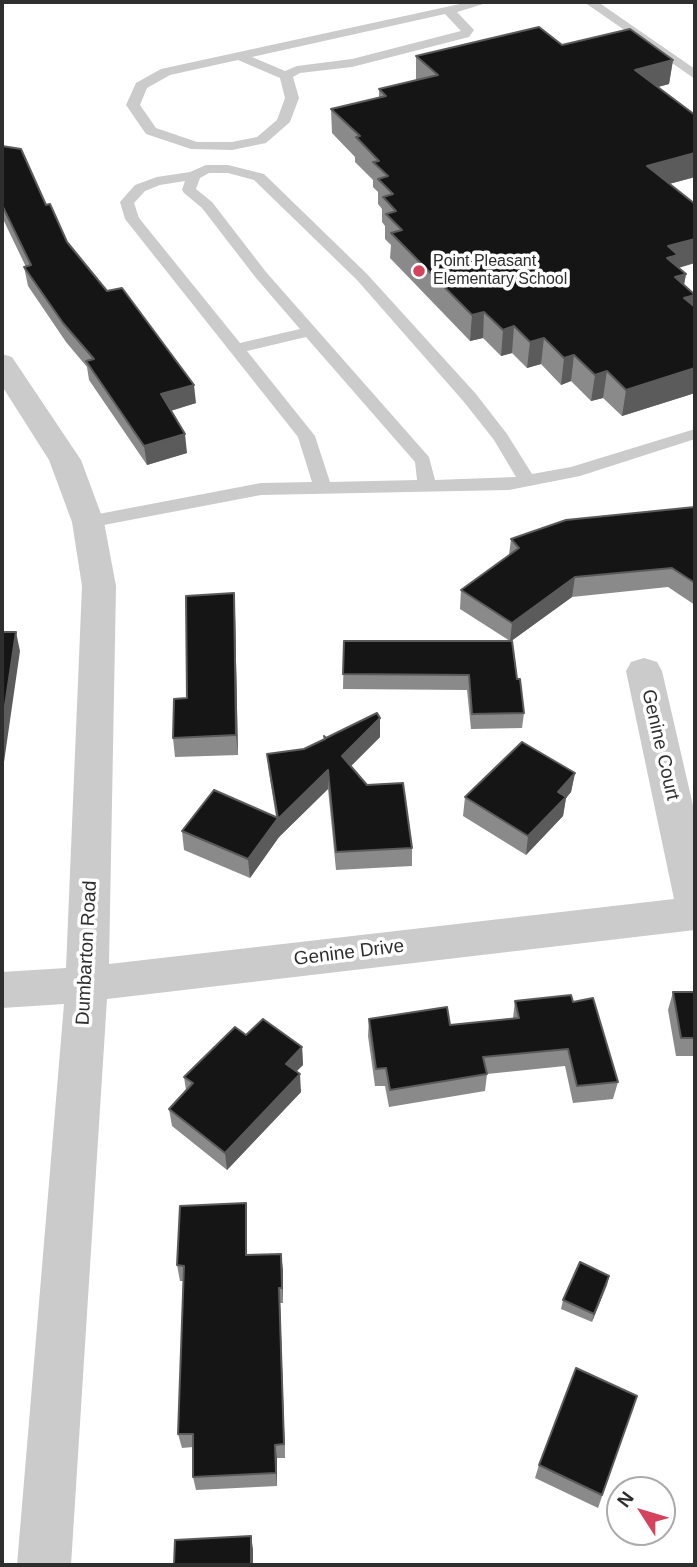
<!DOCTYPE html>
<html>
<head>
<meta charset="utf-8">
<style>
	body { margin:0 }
	#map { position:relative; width:697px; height:1567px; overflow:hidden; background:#fff; font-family:Helvetica,sans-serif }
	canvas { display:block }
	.frame { position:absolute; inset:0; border:4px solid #2e2e2e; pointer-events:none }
	.north { position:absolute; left:606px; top:1476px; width:70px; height:70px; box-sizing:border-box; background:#fff; border:2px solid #ababab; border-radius:50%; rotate:307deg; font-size:19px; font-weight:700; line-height:28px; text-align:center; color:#2e2e2e }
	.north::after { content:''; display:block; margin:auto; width:24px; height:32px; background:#d4425c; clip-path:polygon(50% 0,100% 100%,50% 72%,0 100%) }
</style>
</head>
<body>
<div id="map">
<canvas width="697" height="1567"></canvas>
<div class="frame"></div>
<div class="north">N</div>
</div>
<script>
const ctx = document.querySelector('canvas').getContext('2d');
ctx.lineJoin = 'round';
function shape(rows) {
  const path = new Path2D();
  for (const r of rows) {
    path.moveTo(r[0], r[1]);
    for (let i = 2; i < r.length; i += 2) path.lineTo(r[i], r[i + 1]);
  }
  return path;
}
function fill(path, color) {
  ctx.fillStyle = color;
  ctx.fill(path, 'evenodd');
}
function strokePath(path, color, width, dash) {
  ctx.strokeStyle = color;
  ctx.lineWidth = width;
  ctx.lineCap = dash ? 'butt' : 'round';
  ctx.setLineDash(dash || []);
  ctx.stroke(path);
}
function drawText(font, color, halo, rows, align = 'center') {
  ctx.font = font + ' Helvetica,sans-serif';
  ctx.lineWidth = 7;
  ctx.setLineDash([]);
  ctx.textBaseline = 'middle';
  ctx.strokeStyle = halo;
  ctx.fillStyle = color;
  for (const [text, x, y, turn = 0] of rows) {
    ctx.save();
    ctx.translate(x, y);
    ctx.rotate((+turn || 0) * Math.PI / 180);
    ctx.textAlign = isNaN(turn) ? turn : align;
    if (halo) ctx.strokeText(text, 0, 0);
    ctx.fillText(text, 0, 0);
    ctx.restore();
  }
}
fill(shape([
	[469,2,490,2,457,12,474,30,469,37,352,67,300,73,293,77,299,98,290,122,266,143,232,150,191,149,146,134,126,105,136,83,161,69,469,2],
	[445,14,461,31,352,59,297,66,285,71,252,57,445,14],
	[238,60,280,78,285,98,277,120,257,137,232,142,197,142,156,128,140,105,147,88,170,75,238,60],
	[584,2,598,2,695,69,695,79,584,2],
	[206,165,228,165,264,174,367,274,476,394,507,434,532,474,571,467,695,429,695,439,580,476,509,490,261,495,88,528,82,526,79,522,82,518,88,516,261,483,312,482,298,437,125,219,120,202,135,185,157,177,190,172,206,165],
	[209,173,228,173,254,180,357,280,464,402,494,440,516,477,435,480,429,457,266,272,212,202,196,189,200,178,209,173],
	[185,181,182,190,184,193,202,208,256,278,300,329,240,343,139,218,134,203,145,191,160,185,185,181],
	[306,337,415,462,417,480,330,482,315,436,247,351,306,337]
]), '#cbcbcb');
fill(shape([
	[2,354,12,357,81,460,104,522,116,586,109,964,674,899,626,671,631,662,644,658,657,662,662,671,695,814,695,930,107,999,71,1565,17,1565,64,1004,2,1008,2,972,66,968,82,586,72,522,49,460,2,386,2,354]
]), '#cbcbcb');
fill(shape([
	[562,45,673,60,669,84,658,87,695,115,695,177,669,184,678,268,686,274,684,285,693,306,695,307,695,393,622,416,603,398,591,401,571,381,561,385,541,364,527,368,512,353,501,356,483,338,470,341,390,258,391,245,385,239,385,226,382,222,382,209,378,204,378,192,373,187,373,180,355,162,355,157,332,133,331,109,379,97,379,89,416,80,416,56],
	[2,146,46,205,67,242,196,403,171,411,187,453,147,465,89,380,87,367,66,342,28,286,24,267,26,267,2,217],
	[695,507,695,605,668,587,572,597,511,641,517,679,524,713,522,728,471,729,467,690,343,689,344,641,510,641,460,609,461,590,509,555,511,539],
	[235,613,238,755,175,757,173,738,187,698],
	[380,718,380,737,351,766,412,848,412,866,336,870,328,789,279,837,250,878,184,850,182,831,276,817,269,773,267,754,304,749,326,738],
	[575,773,571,792,566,798,563,816,526,855,463,816,465,797],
	[673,992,695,992,695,1056,676,1056,668,1010],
	[515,1001,573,1002,618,1082,613,1099,573,1103,565,1066,487,1074,485,1091,389,1107,385,1086,375,1086,368,1036,369,1019,450,1025,513,1018],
	[246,1035,302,1047,303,1065,296,1071,301,1092,227,1170,172,1126,169,1109,186,1090,184,1077],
	[247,1219,247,1255,281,1254,283,1303,280,1303,285,1458,277,1458,277,1486,196,1490,193,1477,193,1447,182,1448,178,1434,183,1281,180,1281,177,1265],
	[609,1276,592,1322,561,1309,563,1300],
	[637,1396,598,1508,535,1478,539,1465]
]), '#8a8a8a');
fill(shape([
	[673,60,669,84,631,94,635,70],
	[695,153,695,177,643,191,647,166],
	[695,239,695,263,675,269,662,284,668,246],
	[686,274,681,300,675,277],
	[695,295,691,321,684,298],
	[484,312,483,338,470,341,472,315],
	[514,326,512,353,501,356,503,330],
	[544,338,541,364,527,368,530,342],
	[574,355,571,381,561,385,564,358],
	[695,368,695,393,622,416,626,390],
	[607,371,603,398,591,401,595,375],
	[194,385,196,403,163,413,161,394],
	[185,434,187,453,147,465,144,446],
	[575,577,572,597,510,642,512,623],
	[234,593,235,613,238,755,236,735],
	[16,632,20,651,2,776,2,726],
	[380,718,380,737,342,775,342,756],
	[328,770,328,789,279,837,278,819],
	[575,773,571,792,566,798,563,816,526,855,528,836,558,792],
	[278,818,279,837,250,878,248,859],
	[302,1047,303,1065,287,1081,286,1064],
	[300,1074,301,1092,227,1170,225,1153],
	[246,1203,247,1219,247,1271,246,1255],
	[281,1254,283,1270,283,1303,282,1288],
	[609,1276,607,1285,592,1322,594,1314],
	[279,1288,280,1303,285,1458,284,1444],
	[275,1445,277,1458,277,1486,276,1473],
	[251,1536,253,1549,253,1565,251,1565]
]), '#5b5b5b');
const building = shape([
	[539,27,562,45,630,29,673,60,635,70,695,115,695,153,647,166,695,204,695,239,668,246,678,255,667,258,686,274,675,277,695,295,684,298,695,307,695,318,694,319,695,320,695,368,626,390,607,371,595,375,574,355,564,358,544,338,530,342,514,326,503,330,484,312,472,315,391,233,402,230,386,214,396,211,383,197,393,194,378,179,388,176,373,162,379,161,356,137,360,136,331,109,386,96,379,89,438,75,416,56,539,27],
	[2,146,21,149,46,205,50,204,67,242,107,291,122,288,194,385,161,394,185,434,144,446,86,361,94,359,63,323,24,267,31,265,2,205,2,146],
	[695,507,695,583,672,568,575,577,512,623,461,590,519,548,511,539,566,520,695,507],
	[234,593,236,735,173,738,174,699,187,698,186,596,234,593],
	[2,632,16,632,2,726,2,632],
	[344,641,512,641,517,679,520,679,524,713,472,714,469,675,343,674,344,641],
	[377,713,380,718,342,756,367,785,403,783,412,848,336,852,328,770,278,819,267,754,304,749,325,739,324,736,326,738,377,713],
	[522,742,575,773,558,792,566,797,528,836,465,797,522,742],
	[214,790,278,818,248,859,182,831,214,790],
	[673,992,695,992,695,1038,681,1038,673,992],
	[571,995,573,1002,593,998,618,1082,577,1086,568,1049,483,1057,487,1074,390,1090,386,1068,376,1069,369,1019,447,1007,450,1025,519,1018,515,1001,571,995],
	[263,1019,302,1047,286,1064,300,1074,225,1153,169,1109,193,1083,184,1077,235,1027,246,1035,263,1019],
	[246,1203,246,1255,281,1254,282,1288,279,1288,284,1444,275,1445,276,1473,193,1477,193,1434,178,1434,184,1266,177,1265,180,1206,246,1203],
	[580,1262,609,1276,594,1314,563,1300,580,1262],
	[576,1368,637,1396,602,1495,539,1465,576,1368],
	[251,1536,251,1565,174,1565,175,1540,251,1536]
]);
fill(building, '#151515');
strokePath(building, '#5b5b5b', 2);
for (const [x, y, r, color] of [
	[419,271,7,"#d4425c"]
]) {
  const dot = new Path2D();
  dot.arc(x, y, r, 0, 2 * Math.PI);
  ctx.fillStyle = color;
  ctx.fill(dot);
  strokePath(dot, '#fff', 2.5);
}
drawText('16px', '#2e2e2e', '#fff', [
	["Point Pleasant",433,262],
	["Elementary School",433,280]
], 'left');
drawText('19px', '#2e2e2e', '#fff', [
	["Genine Court",660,745,77],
	["Dumbarton Road",87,953,-87],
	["Genine Drive",349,953,-7]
]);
</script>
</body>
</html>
